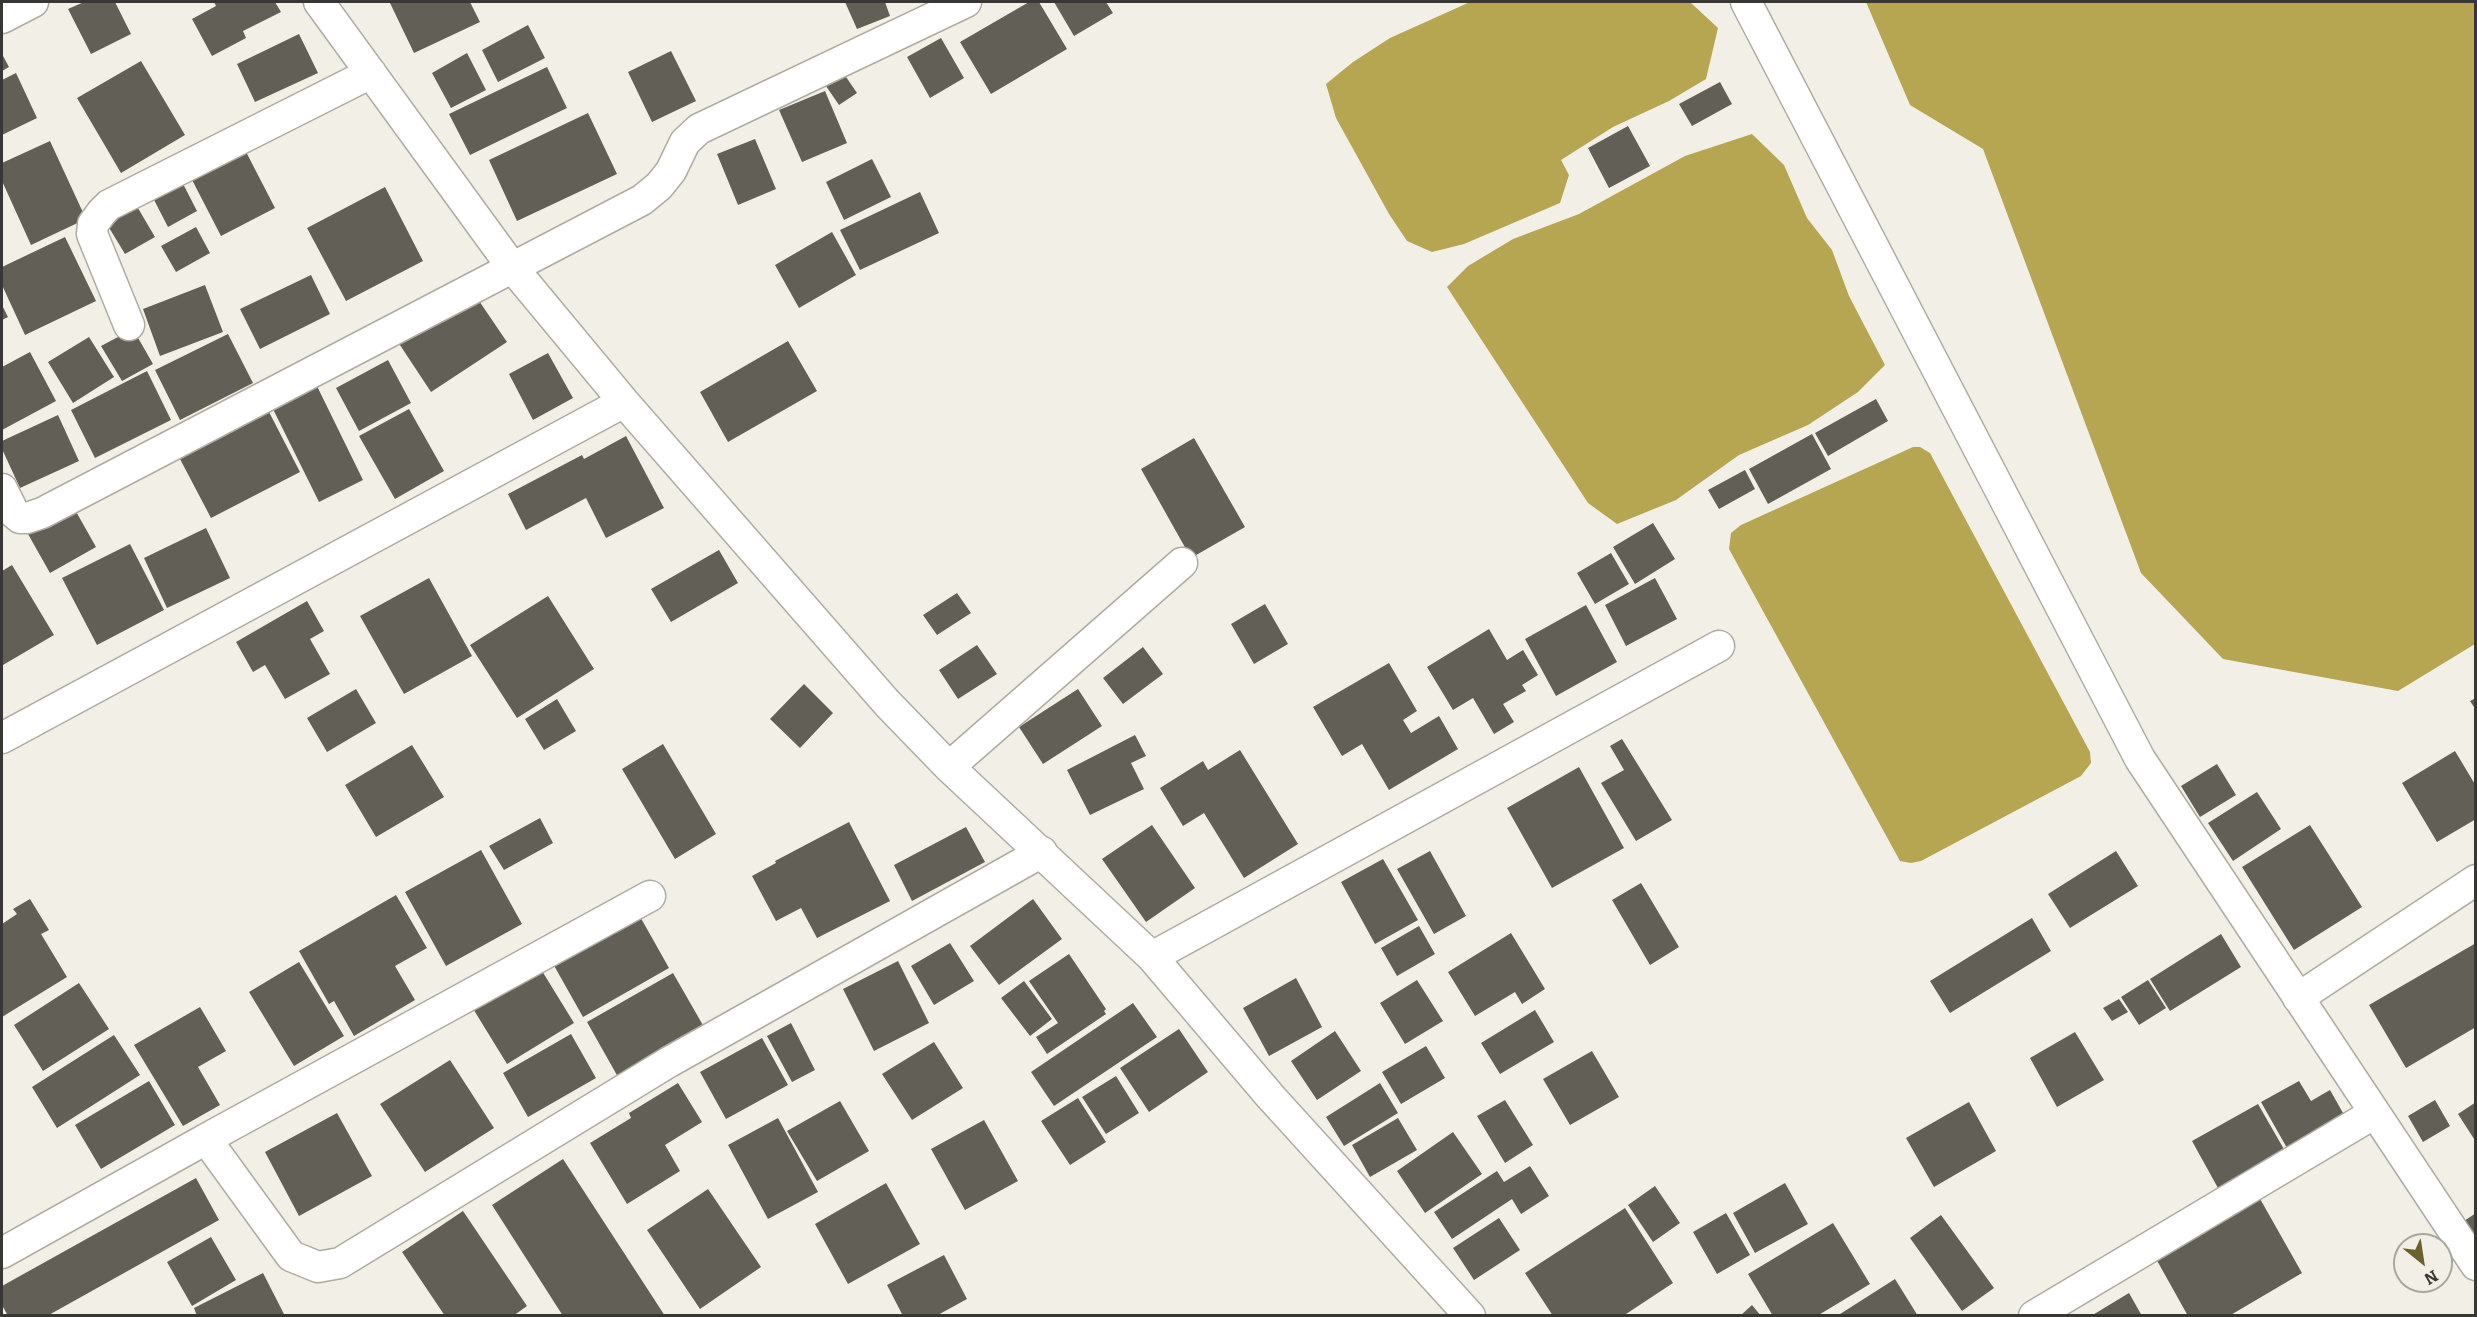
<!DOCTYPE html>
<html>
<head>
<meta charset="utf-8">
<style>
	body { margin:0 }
	#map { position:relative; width:2477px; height:1317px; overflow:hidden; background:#f2f0e6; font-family:Bitter,serif }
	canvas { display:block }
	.frame { position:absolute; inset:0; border:3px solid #383733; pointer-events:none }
	.north { position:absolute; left:2393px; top:1233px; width:60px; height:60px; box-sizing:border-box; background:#f2f0e6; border:2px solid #a8a69e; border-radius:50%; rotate:150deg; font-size:16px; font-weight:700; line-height:24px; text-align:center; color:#383733 }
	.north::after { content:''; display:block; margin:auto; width:21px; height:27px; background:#6b612d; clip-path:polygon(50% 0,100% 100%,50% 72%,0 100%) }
</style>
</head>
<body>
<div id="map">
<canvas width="2477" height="1317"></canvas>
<div class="frame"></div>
<div class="north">N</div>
</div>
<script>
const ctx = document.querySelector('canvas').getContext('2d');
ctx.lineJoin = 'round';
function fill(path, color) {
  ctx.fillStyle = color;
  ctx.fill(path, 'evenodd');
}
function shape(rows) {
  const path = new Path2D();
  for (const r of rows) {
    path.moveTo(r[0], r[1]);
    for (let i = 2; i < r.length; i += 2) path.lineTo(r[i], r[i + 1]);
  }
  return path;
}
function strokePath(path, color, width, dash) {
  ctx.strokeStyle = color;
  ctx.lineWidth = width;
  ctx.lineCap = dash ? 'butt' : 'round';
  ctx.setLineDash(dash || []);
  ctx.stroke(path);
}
fill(shape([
	[1470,2,1690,2,1718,28,1706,79,1669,101,1613,127,1561,160,1569,175,1560,203,1464,244,1432,252,1407,241,1389,214,1336,118,1326,84,1353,62,1390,38],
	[1866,2,2475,2,2475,644,2398,691,2223,659,2141,573,1983,149,1910,105],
	[1752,134,1784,165,1807,218,1832,250,1849,296,1885,365,1858,392,1808,425,1739,455,1676,500,1617,524,1588,503,1447,287,1468,266,1513,239,1579,214,1685,156],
	[1913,447,1920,447,1930,453,2090,752,2091,763,2081,776,1921,861,1911,863,1900,861,1729,549,1731,533,1741,525]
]), '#b6a551');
fill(shape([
	[84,2,115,2,131,34,91,54,68,9],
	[214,2,275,2,281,12,243,31,246,38,212,56,192,19,216,6],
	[394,2,470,2,480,22,414,53,390,3],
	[845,2,885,2,890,16,857,29],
	[1029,2,1039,2,1067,49,991,94,960,42],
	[1054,2,1106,2,1113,13,1074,36],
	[528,25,545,58,498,82,482,50],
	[299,34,318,73,255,102,237,64],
	[941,38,964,78,930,98,907,57],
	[671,51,696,101,652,122,628,72],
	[467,53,486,90,451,108,432,73],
	[2,54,9,67,2,71],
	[141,61,185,135,121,173,77,98],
	[547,67,567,108,470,155,449,114],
	[16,73,37,118,2,135,2,80],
	[844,74,857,93,839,105,826,86],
	[1720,82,1732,104,1692,126,1679,104],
	[825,91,847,143,802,162,779,110],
	[588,113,617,174,517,221,489,160],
	[1628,126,1650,166,1609,188,1588,148],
	[755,139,776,189,738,205,717,154],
	[50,141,86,219,31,245,2,181,2,163],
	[243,146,275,208,221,236,189,174],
	[872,159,891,197,844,220,826,182],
	[180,178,197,211,168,227,151,194],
	[385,187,423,261,346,301,307,228],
	[920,192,939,233,860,270,840,230],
	[135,203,155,237,125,254,105,221],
	[196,227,210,253,176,272,161,246],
	[832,232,856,275,799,308,775,265],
	[65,237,96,301,25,335,2,285,2,267],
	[311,275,330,314,260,349,240,309],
	[205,285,223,332,160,356,143,309],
	[473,292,507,342,431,392,398,342],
	[2,305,8,317,2,320],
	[133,329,153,364,122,381,101,346],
	[228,334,253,383,180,420,155,370],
	[89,337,114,377,73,403,48,362],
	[788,341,817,391,728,442,700,392],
	[30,352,56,401,2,430,2,367],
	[548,353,573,398,533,420,509,374],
	[388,360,411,403,359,431,336,388],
	[147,371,171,420,95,458,71,410],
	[315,382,363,480,319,502,270,403],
	[1876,399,1888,421,1828,456,1815,433],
	[409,409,444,471,395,499,359,436],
	[269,412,300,472,211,518,180,459],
	[58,415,79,461,20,488,2,449,2,441],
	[1812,434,1831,469,1768,504,1749,469],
	[626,436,664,508,606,538,586,498,526,530,508,494,582,455,584,459],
	[1194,438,1245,527,1191,558,1141,469],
	[1745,470,1755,489,1719,509,1708,490],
	[74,508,96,547,50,573,28,534],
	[1653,523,1675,559,1635,584,1613,547],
	[206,528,230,578,167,608,144,558],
	[130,544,164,610,97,645,62,578],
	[719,550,738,583,671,622,651,589],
	[1611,553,1629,584,1595,604,1577,573],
	[12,565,54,635,3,665,2,662,2,571],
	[429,578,472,656,404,694,360,616],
	[1655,578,1677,619,1626,646,1605,605],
	[957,593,971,613,937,635,923,615],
	[548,596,594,669,517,718,470,645],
	[307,601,324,631,310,639,330,674,285,699,265,665,253,672,236,642],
	[1265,604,1288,644,1254,664,1231,624],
	[1586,605,1617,662,1556,696,1525,639],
	[1489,629,1507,660,1523,650,1538,675,1522,685,1526,691,1503,704,1514,722,1494,734,1473,698,1453,710,1427,667],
	[977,645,997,674,958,699,939,670],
	[1143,647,1163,674,1123,704,1103,678],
	[1389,663,1417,711,1403,720,1411,733,1439,716,1458,749,1389,790,1362,744,1342,756,1313,707],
	[804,684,833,713,800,748,770,719],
	[356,689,376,723,327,752,307,718],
	[1078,689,1102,726,1043,764,1019,727],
	[2476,698,2476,710,2470,701],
	[557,699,576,731,544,750,525,719],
	[1135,735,1146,756,1131,763,1144,789,1090,815,1067,770],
	[1622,739,1672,820,1636,841,1601,783,1624,770,1610,746],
	[663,744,716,834,675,859,622,769],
	[412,745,444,797,376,837,345,785],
	[1240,750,1298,844,1244,878,1204,813,1183,826,1160,788,1203,761,1208,770],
	[2455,751,2476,786,2476,819,2437,842,2402,783],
	[2217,764,2236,795,2200,817,2181,786],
	[1579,767,1624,848,1552,888,1507,808],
	[2257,792,2281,829,2233,861,2208,823],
	[540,818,553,843,504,870,489,846],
	[849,822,890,901,817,938,801,908,776,921,752,876,776,863,775,861],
	[1152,825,1195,888,1146,922,1102,859],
	[2310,825,2362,907,2294,950,2242,867],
	[966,827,985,862,912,901,894,865],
	[481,850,522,924,446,966,405,892],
	[1430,851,1466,916,1434,934,1397,869],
	[2116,851,2138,886,2070,928,2048,894],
	[1383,859,1418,920,1375,944,1341,882],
	[1641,883,1679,947,1650,965,1612,900],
	[396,895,427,948,395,966,415,1000,354,1036,334,1001,329,1004,299,951],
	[30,899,49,930,41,934,67,977,2,1017,2,924,17,914,13,909],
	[1033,899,1062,939,999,985,970,946],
	[638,913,669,968,583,1017,552,962],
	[2032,918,2051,951,1950,1013,1930,981],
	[1419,926,1435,954,1397,976,1381,948],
	[1511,933,1545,989,1522,1004,1515,992,1475,1016,1448,972],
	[2221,934,2241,967,2170,1011,2150,979],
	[950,943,974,981,934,1005,911,966],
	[2476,943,2476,1027,2406,1068,2369,1005],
	[1069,954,1106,1009,1104,1011,1106,1014,1047,1054,1036,1037,1058,1023,1029,981],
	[898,961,929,1023,874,1051,843,989],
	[299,962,344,1036,294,1066,249,992],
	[539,966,574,1023,507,1064,472,1007],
	[673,973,704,1027,618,1077,587,1022],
	[1296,978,1322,1027,1269,1056,1243,1008],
	[1417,980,1443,1021,1405,1044,1380,1003],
	[2148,980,2166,1008,2139,1025,2121,997],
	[1024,981,1052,1019,1030,1036,1001,998],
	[79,983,109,1029,43,1071,14,1025],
	[2119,999,2128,1012,2112,1021,2103,1008],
	[1133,1003,1157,1037,1054,1106,1031,1072],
	[200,1007,226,1051,198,1067,220,1105,183,1126,134,1045],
	[1535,1010,1554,1042,1500,1074,1481,1043],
	[791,1023,815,1070,792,1082,767,1036],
	[1179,1029,1208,1072,1149,1112,1120,1068],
	[1335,1031,1361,1071,1317,1100,1291,1061],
	[2075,1032,2104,1080,2057,1107,2030,1058],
	[571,1034,596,1078,528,1117,503,1073],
	[114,1035,140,1075,57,1128,32,1087],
	[762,1038,788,1085,726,1119,700,1072],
	[934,1042,963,1088,912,1120,882,1074],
	[1426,1046,1445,1078,1401,1104,1382,1072],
	[1592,1051,1619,1097,1570,1125,1543,1079],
	[450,1060,494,1128,425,1172,380,1104],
	[1116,1076,1139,1113,1106,1134,1082,1097],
	[149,1081,175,1125,101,1169,75,1125],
	[2299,1081,2311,1101,2330,1090,2343,1113,2287,1148,2261,1102],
	[678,1083,702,1122,665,1145,680,1171,627,1204,590,1143,631,1118,629,1113],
	[1380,1083,1398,1113,1344,1146,1326,1117],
	[1078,1098,1106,1142,1070,1165,1041,1121],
	[1505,1100,1533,1145,1505,1163,1477,1116],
	[2435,1100,2450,1126,2423,1142,2408,1116],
	[840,1101,869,1151,817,1181,787,1131],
	[1969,1102,1996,1151,1934,1187,1906,1138],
	[2476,1102,2476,1142,2458,1114],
	[2258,1104,2285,1151,2218,1188,2192,1141],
	[337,1113,372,1176,299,1216,265,1152],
	[778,1118,818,1192,768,1219,728,1145],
	[1398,1118,1417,1150,1370,1177,1352,1145],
	[984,1120,1018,1181,965,1210,931,1149],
	[1453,1132,1482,1174,1425,1213,1397,1171],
	[563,1159,665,1316,563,1316,492,1205],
	[1530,1166,1549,1196,1521,1214,1512,1199,1452,1239,1434,1212,1497,1171,1504,1182],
	[196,1178,219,1220,47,1316,8,1316,2,1305,2,1286],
	[886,1183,920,1244,848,1284,815,1224],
	[1785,1183,1808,1224,1755,1253,1733,1213],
	[1655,1186,1680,1223,1653,1242,1628,1205],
	[708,1189,761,1267,700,1309,647,1230],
	[2259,1197,2302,1273,2229,1316,2188,1316,2155,1257],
	[1625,1208,1673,1283,1623,1316,1553,1316,1525,1273],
	[463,1211,527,1306,513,1316,445,1316,402,1252],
	[1726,1213,1750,1255,1717,1274,1693,1232],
	[2476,1213,2476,1240,2464,1221],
	[1941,1215,1994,1288,1962,1311,1910,1238],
	[1499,1218,1520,1250,1474,1280,1453,1248],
	[1833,1223,1870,1284,1817,1316,1773,1316,1748,1274],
	[211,1237,236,1280,192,1306,167,1262],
	[944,1255,967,1299,936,1316,903,1316,887,1285],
	[263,1273,285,1316,197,1316,194,1308],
	[1895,1279,1918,1316,1837,1316],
	[2129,1293,2142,1316,2091,1316],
	[1752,1305,1761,1316,1740,1316]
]), '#615f56');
const minor = shape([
	[319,2,512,267,624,402,887,703,949,767,1152,957,1270,1096,1470,1316],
	[1746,2,2140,759,2476,1265],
	[2,18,33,2],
	[129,325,92,234,93,224,102,212,109,205,371,73],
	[2,489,14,513,20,518,27,518,42,513,642,200,659,186,671,171,685,142,699,129,966,2],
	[2,738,624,402],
	[949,767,1182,563],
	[1152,957,1719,646],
	[2298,998,2476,880],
	[206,1139,650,896],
	[2,1253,206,1139,291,1256,318,1267,340,1263,669,1062,1042,852],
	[2034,1316,2373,1114]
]);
strokePath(minor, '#aeaca2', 33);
strokePath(minor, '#fff', 30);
</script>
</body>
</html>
